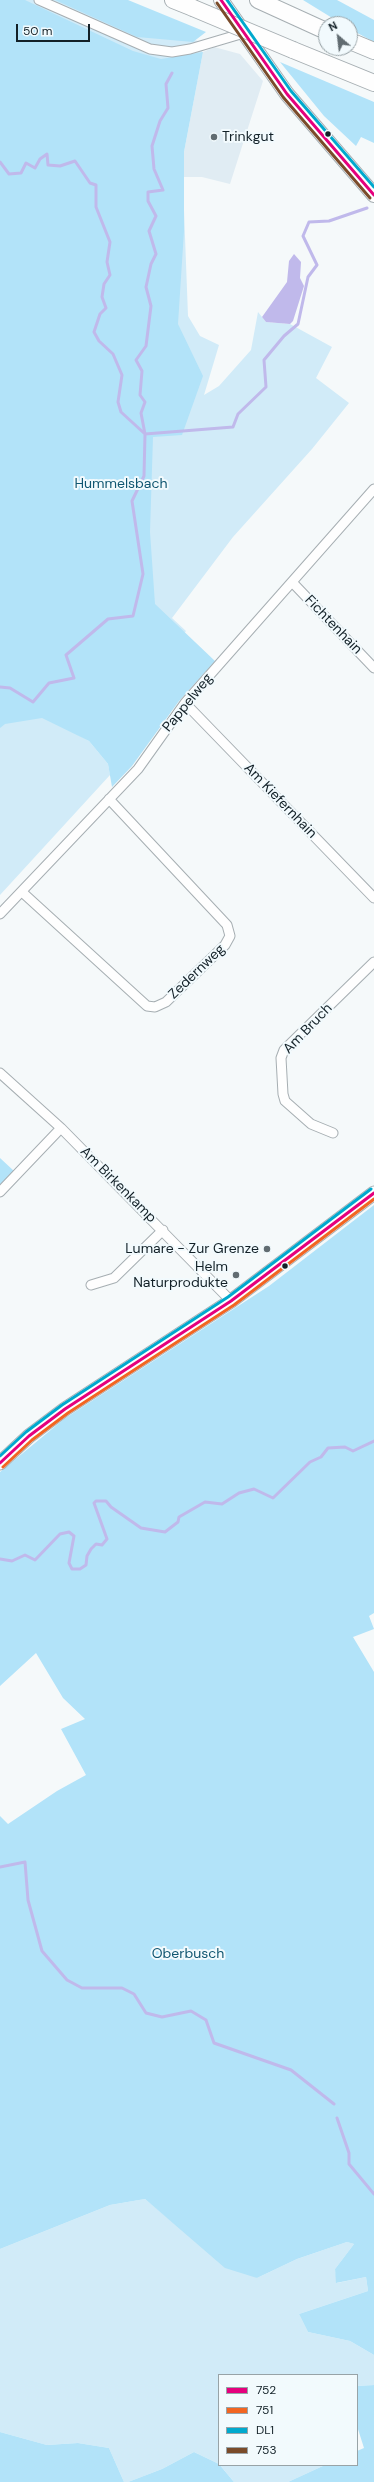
<!DOCTYPE html>
<html>
<head>
<meta charset="utf-8">
<style>
	body { margin:0 }
	#map { position:relative; width:374px; height:2482px; overflow:hidden; background:#f5f9fa; font-family:"DM Sans",sans-serif }
	canvas { display:block }
	.legend { position:absolute; left:218px; top:2374px; width:140px; height:92px; box-sizing:border-box; background:#f2fafd; border:1px solid #98a3a7; margin:0; padding:5px 7px; list-style:none; font-size:12px; color:#122027 }
	.legend li { display:flex; align-items:center; gap:8px; height:20px }
	.legend b { width:20px; border:1px solid #98a3a7 }
	.north { position:absolute; left:318px; top:16px; width:40px; height:40px; box-sizing:border-box; background:#f2fafd; border:1px solid #98a3a7; border-radius:50%; rotate:332deg; font-size:11px; font-weight:700; line-height:16px; text-align:center; color:#122027 }
	.north::after { content:''; display:block; margin:auto; width:14px; height:18px; background:#616c71; clip-path:polygon(50% 0,100% 100%,50% 72%,0 100%) }
	.scale { position:absolute; left:16px; top:24px; width:74px; height:18px; box-sizing:border-box; border:2px solid #122027; border-top:0; padding-left:5px; font-size:12px; line-height:14px; white-space:nowrap; color:#122027; -webkit-text-stroke:3px #f2fafd; paint-order:stroke }
</style>
</head>
<body>
<div id="map">
<canvas width="374" height="2482"></canvas>
<ul class="legend">
<li><b style="height:5px;background:#e5007d"></b>752</li>
<li><b style="height:5px;background:#f26522"></b>751</li>
<li><b style="height:5px;background:#00a9ce"></b>DL1</li>
<li><b style="height:5px;background:#7a4b2a"></b>753</li>
</ul>
<div class="north">N</div>
<div class="scale">50 m</div>
</div>
<script>
const ctx = document.querySelector('canvas').getContext('2d');
ctx.lineJoin = 'round';
function fill(path, color) {
  ctx.fillStyle = color;
  ctx.fill(path, 'evenodd');
}
function shape(rows) {
  const path = new Path2D();
  for (const r of rows) {
    path.moveTo(r[0], r[1]);
    for (let i = 2; i < r.length; i += 2) path.lineTo(r[i], r[i + 1]);
  }
  return path;
}
function strokePath(path, color, width, dash) {
  ctx.strokeStyle = color;
  ctx.lineWidth = width;
  ctx.lineCap = dash ? 'butt' : 'round';
  ctx.setLineDash(dash || []);
  ctx.stroke(path);
}
function drawText(font, color, halo, rows, align = 'center') {
  ctx.font = font + ' "DM Sans",sans-serif';
  ctx.lineWidth = 4;
  ctx.setLineDash([]);
  ctx.textBaseline = 'middle';
  ctx.strokeStyle = halo;
  ctx.fillStyle = color;
  for (const [text, x, y, turn = 0] of rows) {
    ctx.save();
    ctx.translate(x, y);
    ctx.rotate((+turn || 0) * Math.PI / 180);
    ctx.textAlign = isNaN(turn) ? turn : align;
    if (halo) ctx.strokeText(text, 0, 0);
    ctx.fillText(text, 0, 0);
    ctx.restore();
  }
}
fill(shape([
	[214,47,240,54,263,81,230,184,202,177,183,177,184,152,203,52]
]), '#e0ecf3');
fill(shape([
	[0,0,72,0,156,33,204,42,182,157,188,316,200,336,219,345,204,395,219,386,251,350,258,312,266,322,290,324,332,347,316,378,349,403,312,449,233,537,172,618,186,631,159,666,78,735,89,741,108,764,110,775,0,895],
	[145,2199,169,2219,257,2278,297,2259,347,2242,354,2244,335,2269,337,2283,366,2277,368,2291,299,2314,308,2332,350,2341,374,2355,374,2385,357,2386,357,2375,219,2375,219,2464,194,2452,162,2469,128,2482,124,2482,109,2448,78,2443,47,2445,0,2432,0,2249,110,2205],
	[220,2465,325,2465,288,2482,234,2482]
]), '#d1ebf8');
fill(shape([
	[0,0,25,0,133,51,161,59,203,52,184,152,184,231,178,324,203,376,182,435,153,437,150,532,155,604,215,661,179,701,132,766,112,787,108,764,89,741,42,718,5,724,0,728],
	[55,0,128,0,206,32,193,42,137,37],
	[303,0,337,0,374,20,374,42,350,29,350,24,342,24],
	[280,62,374,102,374,143,361,137,356,146,324,116],
	[0,1158,14,1171,0,1186],
	[374,1205,374,1613,369,1616,374,1629,353,1637,374,1672,374,2355,350,2341,308,2332,299,2314,368,2291,366,2277,336,2283,335,2269,354,2244,347,2242,297,2259,257,2278,225,2268,145,2199,110,2205,0,2249,0,1816,8,1824,57,1791,86,1775,61,1729,85,1719,63,1698,36,1653,0,1686,0,1472,64,1419,269,1286],
	[374,2385,374,2482,288,2482,325,2465,357,2465,357,2451,364,2448,357,2426,357,2386],
	[0,2432,47,2445,78,2443,109,2448,124,2482,0,2482],
	[194,2452,219,2464,234,2482,128,2482,162,2469]
]), '#b2e3f9');
fill(shape([
	[294,254,301,262,300,278,304,286,293,321,290,324,266,322,262,317,287,282,289,261]
]), '#c0b9eb');
strokePath(shape([
	[0,162,9,174,21,173,26,163,35,168,40,159,47,154,48,165,60,166,75,161,90,183,96,185,96,207,110,242,107,262,110,275,104,284,102,297,106,308,100,314,94,332,99,341,113,354,122,375,118,402,121,412,145,434,233,427,238,414,266,387,264,360,284,336,298,324,308,277,317,265,303,236,309,222,329,221,367,208],
	[0,687,10,688,33,702,49,683,74,678,66,655,108,619,133,616,143,574,132,501,144,476,145,434,141,413,145,402,140,395,142,371,136,360,146,346,151,306,146,287,151,264,156,254,149,231,156,216,148,201,148,192,163,190,154,169,152,146,160,121,168,108,166,84,172,73],
	[0,1559,12,1561,25,1555,35,1560,60,1534,69,1532,74,1536,69,1563,72,1569,80,1569,86,1565,87,1556,91,1549,96,1544,102,1545,107,1539,94,1503,96,1501,106,1501,111,1507,141,1528,165,1532,178,1522,179,1517,205,1502,222,1504,239,1493,254,1489,273,1498,310,1462,321,1457,328,1448,345,1447,353,1451,374,1441],
	[0,1867,25,1862,28,1900,42,1951,67,1980,82,1988,122,1988,134,1994,146,2013,162,2017,191,2011,206,2020,214,2043,291,2070,334,2104],
	[337,2118,349,2153,349,2164,374,2194]
]), '#c0b9eb', 3);
const minor = shape([
	[39,0,150,49,172,52,190,49,244,33],
	[292,582,374,668],
	[185,703,374,898],
	[22,892,147,1006,155,1007,166,1002,225,945,230,936,227,925,109,799],
	[0,914,138,769,185,703,374,489],
	[0,1073,61,1128,231,1301],
	[333,1133,311,1124,285,1101,283,1094,281,1058,284,1050,374,962],
	[0,1192,61,1128],
	[91,1285,114,1278,163,1230]
]);
const secondary = shape([
	[0,1463,29,1436,65,1409,231,1301,374,1193]
]);
const primary = shape([
	[221,0,287,94,374,195]
]);
const motorway = shape([
	[173,0,193,8],
	[258,0,326,31],
	[350,41,374,51],
	[293,50,374,83]
]);
strokePath(minor, '#a6aeb2', 11);
strokePath(secondary, '#a6aeb2', 15);
strokePath(primary, '#a6aeb2', 16);
strokePath(motorway, '#a6aeb2', 18);
strokePath(minor, '#fefefe', 9);
strokePath(secondary, '#fefefe', 13);
strokePath(primary, '#fefefe', 14);
strokePath(motorway, '#fefefe', 16);
const motorwayBridge = shape([
	[193,8,293,50]
]);
strokePath(motorwayBridge, '#a6aeb2', 18, []);
strokePath(motorwayBridge, '#fefefe', 16);
strokePath(shape([
	[221,0,287,94,374,195],
	[0,1463,29,1436,65,1409,231,1301,374,1193]
]), '#e5007d', 3);
strokePath(shape([
	[3,1467,32,1440,68,1413,234,1305,374,1199]
]), '#f26522', 3);
strokePath(shape([
	[227,0,291,91,374,187],
	[0,1456,26,1432,62,1405,228,1297,371,1189]
]), '#00a9ce', 3);
strokePath(shape([
	[217,3,283,97,370,198]
]), '#7a4b2a', 3);
for (const [x, y, r, color] of [
	[328,134,3.5,"#122027"],
	[214,137,4,"#616c71"],
	[267,1249,4,"#616c71"],
	[285,1266,3.5,"#122027"],
	[236,1275,4,"#616c71"]
]) {
  const dot = new Path2D();
  dot.arc(x, y, r, 0, 2 * Math.PI);
  ctx.fillStyle = color;
  ctx.fill(dot);
  strokePath(dot, '#f2fafd', 1.5);
}
drawText('14px', '#122027', '#f2fafd', [
	["Trinkgut",222,137,"left"],
	["Lumare - Zur Grenze",259,1249],
	["Helm",228,1267],
	["Naturprodukte",228,1283]
], 'right');
drawText('14px', '#105671', '#f2fafd', [
	["Hummelsbach",121,484],
	["Oberbusch",188,1954]
]);
drawText('14px', '#122027', '#f2fafd', [
	["Fichtenhain",333,625,46],
	["Pappelweg",188,703,-51],
	["Am Kiefernhain",280,801,46],
	["Zedernweg",197,972,-44],
	["Am Bruch",308,1029,-46],
	["Am Birkenkamp",118,1185,45]
]);
</script>
</body>
</html>
